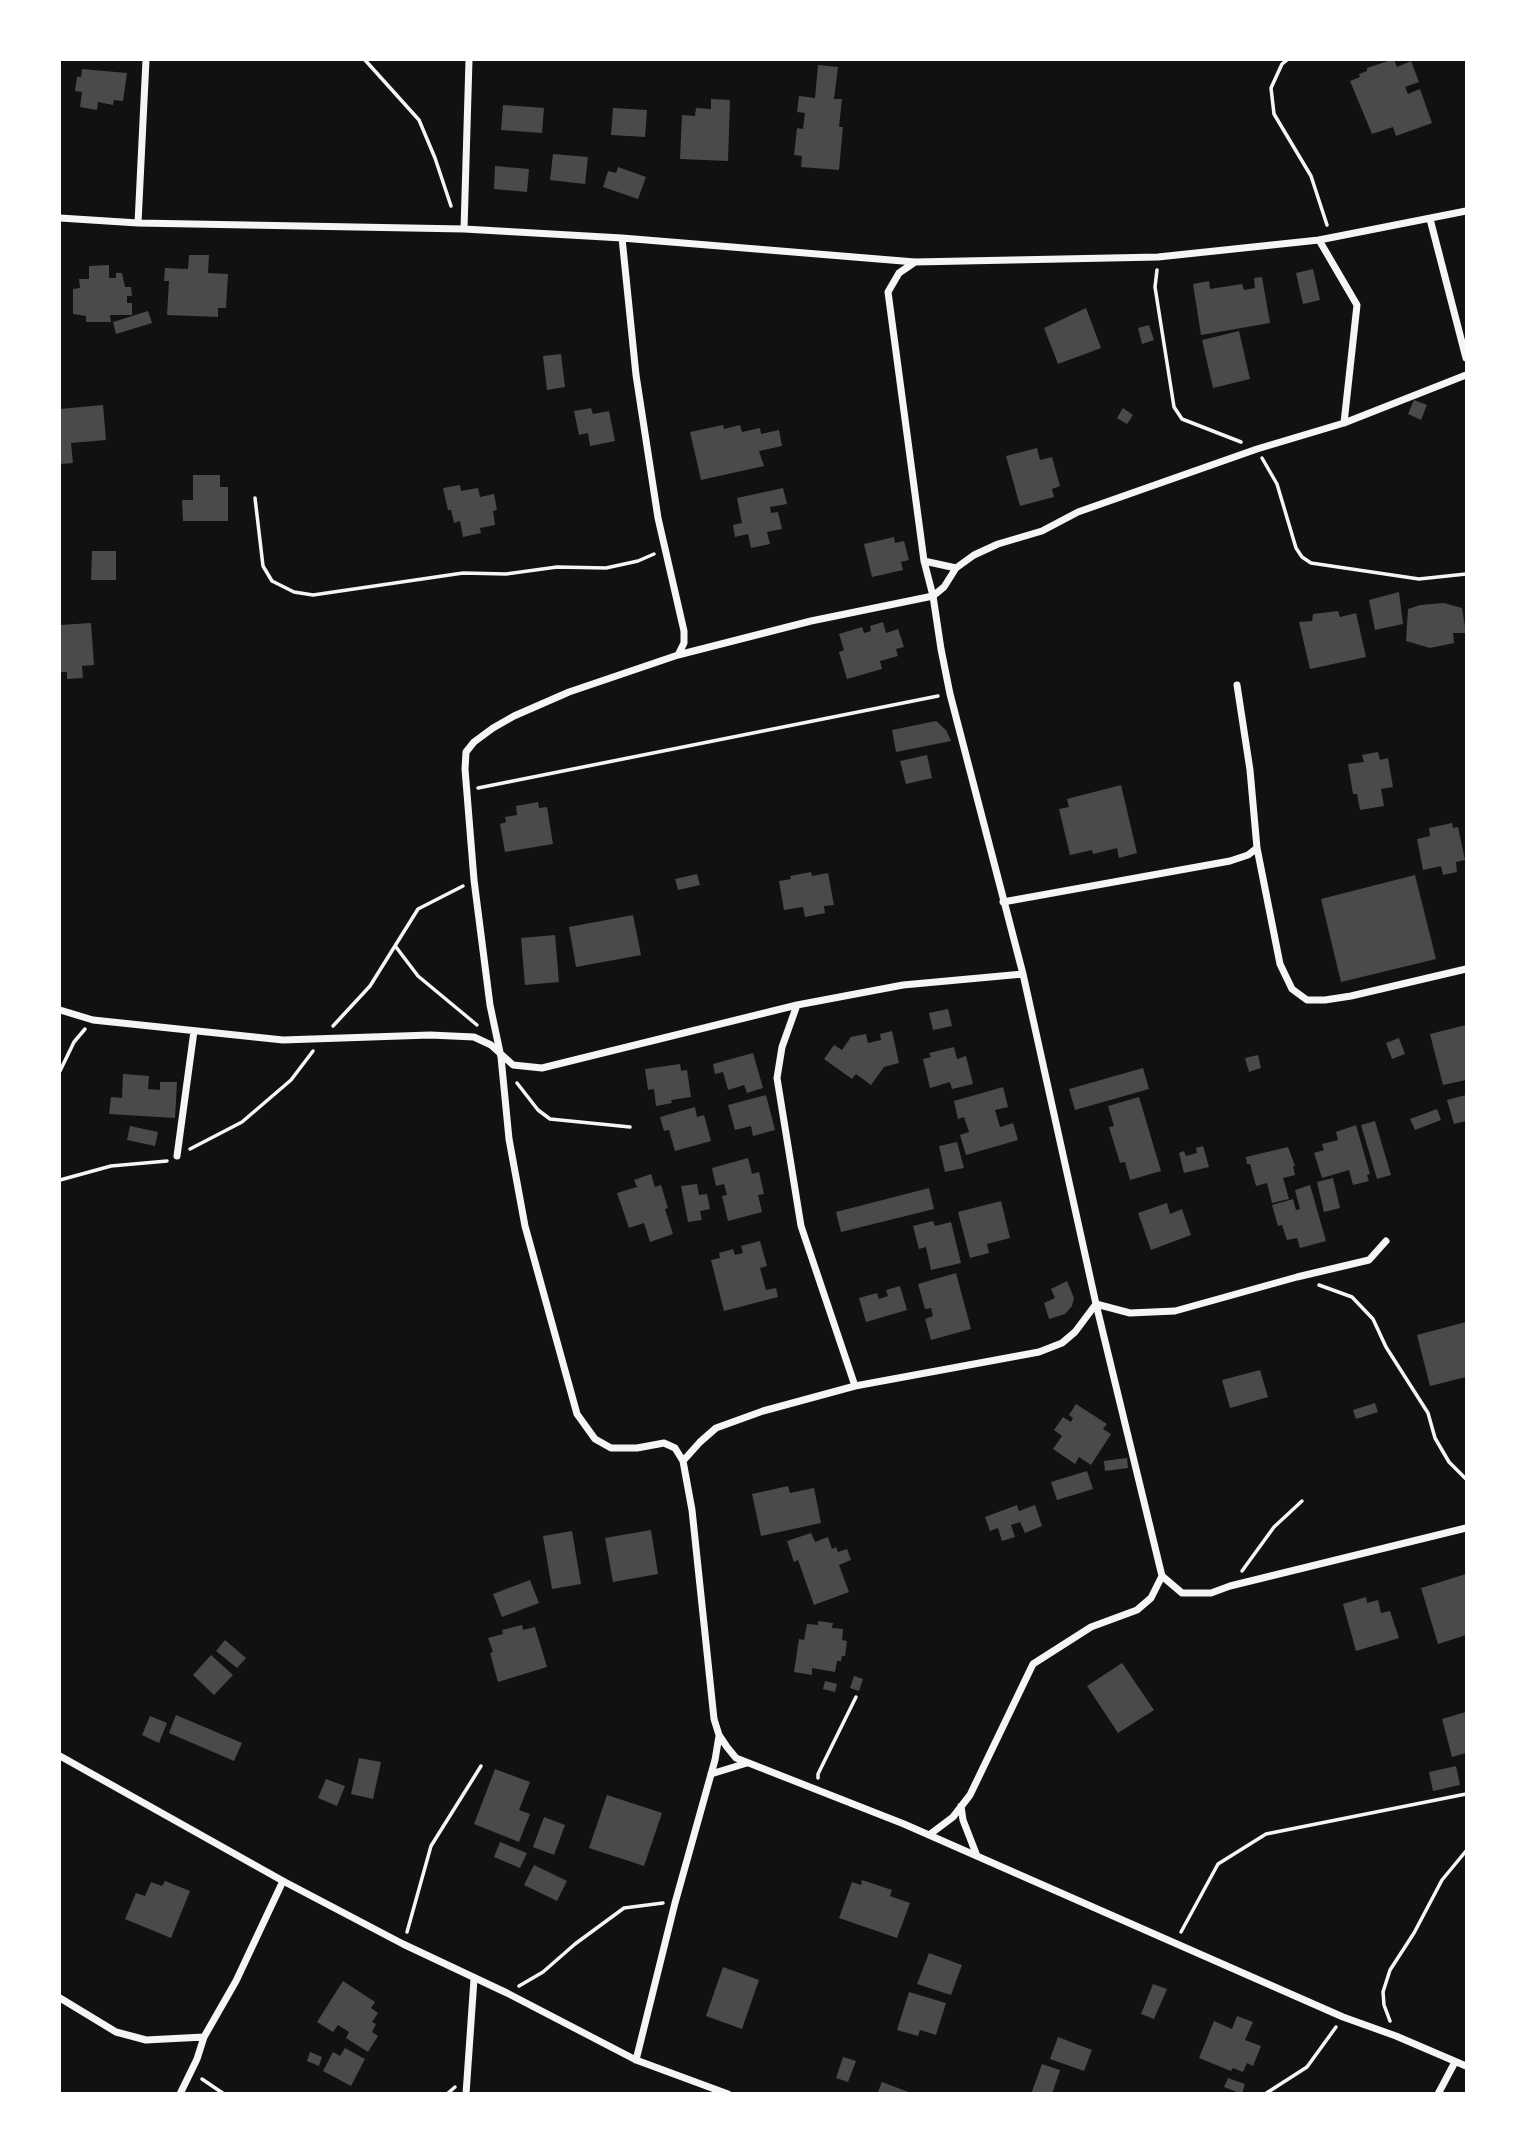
<!DOCTYPE html>
<html>
<head>
<meta charset="utf-8">
<style>
	body { margin:0 }
	#map { position:relative; width:1526px; height:2153px; overflow:hidden; background:#111; font-family:"Alegreya Sans",sans-serif }
	canvas { display:block }
	.frame { position:absolute; inset:0; border:61px solid #fff; pointer-events:none }
</style>
</head>
<body>
<div id="map">
<canvas width="1526" height="2153"></canvas>
<div class="frame"></div>
</div>
<script>
const ctx = document.querySelector('canvas').getContext('2d');
ctx.lineJoin = 'round';
function fill(path, color) {
  ctx.fillStyle = color;
  ctx.fill(path, 'evenodd');
}
function shape(rows) {
  const path = new Path2D();
  for (const r of rows) {
    path.moveTo(r[0], r[1]);
    for (let i = 2; i < r.length; i += 2) path.lineTo(r[i], r[i + 1]);
  }
  return path;
}
function strokePath(path, color, width, dash) {
  ctx.strokeStyle = color;
  ctx.lineWidth = width;
  ctx.lineCap = dash ? 'butt' : 'round';
  ctx.setLineDash(dash || []);
  ctx.stroke(path);
}
fill(shape([
	[1391,60,1394,60,1397,67,1411,61,1419,82,1405,87,1408,94,1420,89,1432,123,1396,136,1393,127,1372,134,1350,81,1360,77,1359,74,1367,71,1367,68],
	[818,65,838,67,834,99,842,99,839,127,843,127,839,170,801,167,802,156,794,155,797,128,803,129,805,113,797,112,799,96,815,98],
	[82,69,127,73,123,101,114,100,113,105,98,102,97,110,80,107,82,92,75,91,77,77,81,77],
	[711,99,730,100,728,161,680,159,682,115,695,116,696,108,711,109],
	[503,105,544,108,542,133,501,130],
	[613,108,647,110,645,137,611,135],
	[553,154,588,157,585,184,550,180],
	[495,166,529,169,527,192,494,189],
	[618,167,646,177,638,199,603,187,608,171,616,173],
	[189,255,209,255,208,273,228,274,226,308,218,308,218,317,167,315,169,281,164,281,165,268,188,269],
	[109,265,109,278,116,278,116,273,122,273,125,287,131,287,132,296,127,296,127,303,132,303,132,315,110,315,111,322,86,322,86,316,73,314,73,289,80,288,79,279,89,279,89,266],
	[1313,269,1320,300,1303,304,1296,273],
	[1262,277,1270,323,1201,335,1193,284,1209,281,1210,289,1242,284,1244,290,1255,288,1254,278],
	[1086,308,1101,348,1058,364,1044,328],
	[148,311,152,323,116,334,113,322],
	[1149,325,1154,340,1142,344,1138,328],
	[1239,331,1250,379,1213,388,1202,340],
	[561,354,565,387,547,390,543,356],
	[1414,400,1427,405,1421,420,1408,414],
	[103,405,106,440,71,443,73,463,60,464,60,409],
	[591,408,593,414,609,411,615,441,590,446,588,433,579,435,574,411],
	[1123,408,1133,415,1127,424,1117,418],
	[723,425,724,429,740,425,742,432,760,428,761,434,779,430,782,446,759,451,764,466,701,480,690,432],
	[1037,448,1040,460,1052,457,1060,486,1052,489,1054,497,1020,506,1006,456],
	[193,475,220,475,220,487,228,487,228,521,183,521,182,500,193,500],
	[460,485,461,491,478,488,480,497,494,494,497,510,493,511,495,525,480,528,481,533,463,537,460,521,454,523,451,510,448,510,443,488],
	[783,488,787,504,770,507,771,513,778,512,782,529,767,532,770,544,751,548,748,534,735,537,733,525,742,523,737,498],
	[894,537,895,543,904,541,909,560,901,562,903,570,872,577,864,544],
	[92,551,116,551,116,580,91,580],
	[1399,592,1403,624,1375,630,1369,600],
	[1444,603,1462,608,1466,633,1453,633,1454,643,1430,648,1406,641,1408,609,1420,605],
	[1338,611,1340,617,1356,613,1366,657,1310,669,1299,622,1312,621,1313,614],
	[883,622,886,633,898,629,904,647,896,649,898,656,880,661,882,669,847,679,839,652,844,650,839,634,862,627,864,633,871,631,870,626],
	[91,623,94,665,82,666,83,678,67,679,67,672,60,672,60,625],
	[936,721,946,730,951,741,896,752,892,730],
	[1378,752,1380,760,1388,758,1393,787,1381,789,1384,806,1360,810,1357,794,1353,794,1348,764,1364,762,1362,755],
	[927,755,932,778,906,784,900,761],
	[1121,785,1137,853,1119,858,1117,848,1093,854,1092,850,1070,855,1059,809,1069,807,1067,799],
	[538,802,539,808,547,807,553,844,505,852,500,824,506,822,505,817,517,815,516,806],
	[1452,823,1453,828,1458,827,1465,860,1456,862,1457,872,1443,875,1441,866,1423,870,1417,839,1430,836,1429,828],
	[811,872,812,876,828,873,834,905,824,906,825,913,805,917,803,907,784,910,779,881,791,879,790,876],
	[697,874,700,885,678,890,675,879],
	[1415,875,1436,959,1341,982,1321,899],
	[633,915,641,955,576,967,569,927],
	[555,935,559,982,525,985,521,938],
	[948,1009,952,1026,933,1030,929,1013],
	[1466,1025,1466,1080,1443,1085,1430,1034],
	[892,1031,899,1063,884,1067,871,1085,856,1074,852,1079,824,1059,834,1045,842,1050,851,1037,866,1034,868,1043,881,1040,880,1034],
	[1399,1038,1405,1054,1392,1059,1386,1043],
	[954,1047,957,1059,966,1056,973,1084,952,1089,950,1082,930,1088,923,1059,931,1057,929,1053],
	[753,1053,763,1088,747,1093,744,1085,728,1090,723,1072,715,1074,713,1064],
	[1258,1055,1261,1068,1249,1072,1245,1058],
	[680,1064,681,1071,687,1070,691,1097,671,1100,672,1103,656,1106,654,1089,648,1090,645,1069],
	[1143,1068,1149,1089,1075,1110,1069,1089],
	[123,1074,149,1076,148,1089,160,1090,160,1082,177,1082,175,1118,109,1114,111,1097,122,1098],
	[1003,1087,1008,1107,995,1110,1000,1127,1013,1123,1018,1140,966,1155,960,1135,969,1132,964,1117,958,1119,954,1101],
	[766,1095,775,1130,753,1136,751,1126,735,1130,728,1105],
	[1466,1095,1466,1121,1454,1124,1447,1100],
	[1139,1097,1161,1171,1130,1180,1125,1162,1120,1163,1109,1127,1114,1126,1108,1106],
	[695,1107,697,1117,704,1115,711,1141,675,1151,669,1130,664,1131,660,1117],
	[1437,1109,1441,1120,1415,1130,1410,1119],
	[1375,1121,1391,1175,1377,1179,1361,1125],
	[1356,1125,1370,1174,1367,1175,1369,1181,1353,1185,1349,1170,1322,1178,1314,1153,1324,1150,1322,1144,1338,1140,1336,1132],
	[130,1126,158,1132,155,1146,127,1140],
	[957,1142,964,1168,945,1172,939,1146],
	[1203,1146,1209,1167,1184,1173,1179,1153,1184,1151,1186,1156,1197,1153,1196,1148],
	[1288,1147,1295,1166,1293,1166,1295,1175,1283,1178,1289,1199,1272,1203,1267,1183,1256,1186,1250,1164,1247,1164,1246,1157],
	[748,1158,752,1174,759,1172,764,1194,758,1195,762,1212,728,1221,722,1196,727,1195,724,1184,716,1186,712,1168],
	[651,1174,655,1187,661,1185,668,1208,665,1209,673,1234,650,1242,644,1223,629,1228,617,1193,637,1187,634,1180],
	[1333,1178,1340,1208,1324,1212,1317,1182],
	[697,1184,699,1195,707,1194,710,1209,700,1211,702,1220,688,1222,681,1186],
	[1310,1185,1326,1241,1300,1248,1297,1238,1287,1240,1282,1225,1278,1226,1272,1205,1293,1199,1296,1210,1300,1209,1295,1190],
	[929,1188,934,1209,841,1232,836,1212],
	[1001,1201,1010,1238,987,1244,989,1253,970,1258,958,1212],
	[1167,1203,1170,1214,1182,1209,1191,1235,1151,1250,1138,1213],
	[933,1221,935,1226,951,1222,961,1263,931,1270,926,1247,919,1249,913,1226],
	[760,1241,767,1266,760,1268,766,1290,776,1288,778,1297,724,1311,711,1260,720,1258,719,1253,733,1249,735,1255,743,1253,741,1246],
	[956,1273,971,1329,931,1340,925,1319,933,1316,931,1308,925,1309,918,1284],
	[1067,1281,1074,1298,1072,1306,1065,1314,1049,1319,1044,1303,1055,1298,1051,1289],
	[900,1286,907,1310,866,1322,859,1298,877,1293,879,1299,888,1296,886,1290],
	[1466,1322,1466,1377,1430,1386,1417,1335],
	[1260,1370,1268,1397,1230,1408,1222,1380],
	[1375,1403,1378,1412,1356,1419,1353,1410],
	[1076,1404,1107,1424,1103,1429,1111,1434,1091,1465,1079,1457,1075,1464,1053,1449,1062,1436,1054,1430,1063,1417,1071,1422,1073,1418,1069,1415],
	[1127,1458,1128,1468,1105,1471,1104,1461],
	[1087,1471,1093,1489,1057,1500,1051,1482],
	[788,1486,790,1493,814,1488,821,1523,761,1536,752,1494],
	[1017,1505,1019,1511,1035,1505,1042,1526,1025,1533,1020,1522,1011,1525,1015,1537,1002,1541,998,1528,990,1531,985,1517],
	[651,1530,658,1574,613,1582,605,1538],
	[572,1531,581,1584,552,1589,543,1536],
	[811,1533,815,1542,828,1537,832,1549,836,1547,838,1552,847,1549,851,1560,839,1565,849,1592,814,1605,798,1560,794,1562,787,1541],
	[1466,1574,1466,1635,1438,1644,1421,1588],
	[530,1580,539,1603,502,1617,493,1594],
	[1366,1597,1367,1603,1378,1600,1381,1613,1390,1611,1399,1638,1356,1651,1343,1604],
	[818,1621,833,1623,832,1628,843,1629,842,1640,847,1641,845,1656,842,1656,841,1661,837,1661,835,1672,812,1668,812,1675,794,1672,799,1639,804,1640,807,1624,818,1625],
	[522,1625,523,1630,535,1627,547,1667,498,1682,490,1653,493,1652,488,1638,503,1634,502,1630],
	[225,1640,246,1658,237,1668,216,1651],
	[211,1655,233,1675,214,1695,193,1675],
	[1122,1663,1154,1710,1118,1733,1087,1686],
	[854,1676,863,1679,859,1691,850,1688],
	[825,1681,837,1684,835,1692,823,1689],
	[1466,1712,1466,1753,1452,1757,1442,1719],
	[176,1715,242,1743,234,1761,169,1733],
	[150,1716,167,1723,159,1743,142,1735],
	[359,1758,381,1762,373,1799,351,1794],
	[1456,1766,1460,1785,1433,1791,1429,1772],
	[495,1769,530,1782,519,1810,530,1814,519,1842,474,1824],
	[326,1779,345,1786,337,1806,318,1798],
	[607,1795,662,1813,644,1866,589,1848],
	[544,1817,565,1825,554,1855,533,1847],
	[500,1842,527,1853,520,1868,494,1857],
	[534,1865,567,1881,557,1901,524,1885],
	[862,1880,892,1890,890,1896,910,1903,897,1938,839,1918,852,1882,861,1885],
	[165,1881,190,1891,171,1938,125,1919,136,1893,145,1896,151,1882,162,1886],
	[929,1953,962,1965,951,1995,917,1984],
	[723,1967,759,1980,742,2029,706,2016],
	[343,1981,375,2002,371,2008,378,2013,372,2022,376,2024,372,2032,378,2036,368,2052,346,2038,349,2032,338,2025,333,2032,317,2022],
	[1153,1984,1167,1989,1154,2019,1141,2014],
	[909,1992,946,2003,936,2035,920,2030,918,2036,897,2030],
	[1237,2016,1253,2022,1245,2040,1261,2046,1253,2066,1247,2063,1243,2072,1233,2068,1231,2071,1199,2058,1214,2021,1232,2029],
	[1058,2037,1092,2050,1084,2071,1050,2059],
	[345,2048,365,2059,351,2086,323,2071,333,2052,340,2056],
	[310,2052,322,2057,319,2066,307,2061],
	[843,2057,856,2061,848,2082,836,2078],
	[1042,2064,1060,2070,1052,2094,1031,2094],
	[1228,2078,1245,2084,1242,2094,1224,2087],
	[882,2082,911,2093,911,2094,877,2094]
]), '#4a4a4a');
strokePath(shape([
	[365,60,419,120,435,158,451,206],
	[1287,60,1282,64,1271,88,1274,114,1311,176,1327,225],
	[1157,270,1155,287,1174,407,1182,419,1241,442],
	[1262,458,1277,484,1296,548,1302,557,1311,563,1419,579,1466,574],
	[255,498,263,566,272,581,294,592,313,595,463,573,506,574,557,567,606,568,638,561,654,554],
	[478,788,938,696],
	[396,947,418,976,477,1025],
	[333,1026,370,986,418,909,463,886],
	[60,1071,74,1042,85,1029],
	[517,1083,538,1110,550,1119,630,1127],
	[190,1149,242,1122,291,1080,313,1051],
	[60,1180,111,1166,167,1161],
	[1319,1285,1352,1297,1373,1319,1386,1347,1428,1413,1435,1438,1449,1462,1466,1479],
	[1242,1571,1274,1527,1302,1501],
	[818,1778,818,1774,856,1697],
	[407,1932,431,1846,481,1766],
	[1181,1932,1218,1864,1266,1834,1466,1794],
	[519,1986,543,1972,575,1944,624,1908,663,1903],
	[1390,2021,1384,2005,1383,1992,1390,1970,1414,1933,1442,1880,1466,1851],
	[202,2079,224,2094],
	[447,2094,455,2087],
	[1265,2094,1307,2067,1336,2027]
]), '#f5f5f5', 3.5);
strokePath(shape([
	[60,218,138,223,464,229,622,238,915,262,1158,257,1319,240,1466,211],
	[1430,219,1466,358],
	[138,223,146,60],
	[464,229,469,60],
	[622,238,636,375,658,518,684,631,684,643,678,655],
	[1319,240,1357,305,1344,423],
	[915,262,899,273,888,292,924,561,933,596,941,649,950,694,1023,974,1096,1304,1162,1576,1182,1593,1211,1593,1230,1586,1466,1528],
	[1466,375,1344,423,1257,449,1078,512,1042,531,998,544,974,555,956,568,944,587,933,596,811,621,678,655,569,692,514,716,493,728,474,742,466,752,465,769,474,880,490,1005,501,1057,509,1139,525,1226,577,1414,595,1439,611,1448,637,1448,664,1443,675,1448,683,1461,692,1510,714,1719,719,1735,727,1747,736,1758,904,1824,1343,2017,1396,2036,1466,2066],
	[924,561,956,568],
	[1237,685,1250,770,1257,848,1280,964,1292,989,1307,1000,1325,1000,1351,996,1466,969],
	[1003,902,1230,861,1248,855,1257,848],
	[797,1005,782,1047,777,1078,801,1226,855,1386],
	[60,1010,93,1020,283,1040,430,1035,474,1037,491,1045,513,1065,542,1068,797,1005,903,985,1023,974],
	[177,1156,194,1031],
	[683,1461,700,1442,716,1428,763,1411,855,1386,1039,1352,1062,1343,1075,1332,1096,1304,1130,1313,1175,1311,1297,1277,1369,1260,1386,1241],
	[60,1756,283,1881,403,1944,507,1993,636,2060,728,2094],
	[711,1774,747,1763],
	[961,1806,963,1820,977,1856],
	[929,1835,953,1817,970,1795,1033,1664,1091,1627,1137,1610,1151,1598,1162,1576],
	[60,1998,116,2032,146,2040,204,2037],
	[636,2060,675,1903,715,1760,719,1736],
	[180,2094,197,2059,204,2037,236,1981,283,1881],
	[466,2094,474,1979],
	[1438,2094,1455,2062]
]), '#f5f5f5', 7);
</script>
</body>
</html>
